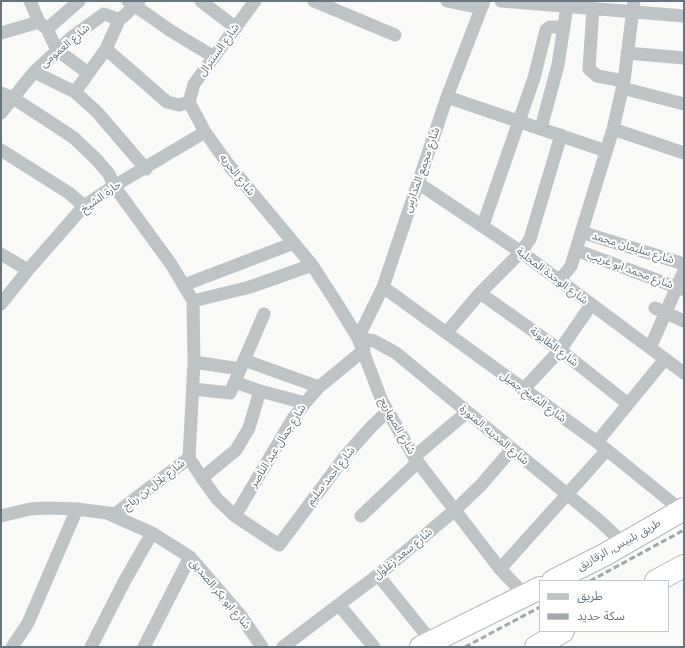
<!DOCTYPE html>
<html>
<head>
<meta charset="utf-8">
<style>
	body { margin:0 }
	#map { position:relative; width:685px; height:648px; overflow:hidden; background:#f9f9f7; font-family:"Noto Sans","Noto Sans Arabic",sans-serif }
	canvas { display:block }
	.frame { position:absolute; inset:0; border:2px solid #66767f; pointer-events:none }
	.legend { position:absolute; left:539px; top:580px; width:130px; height:52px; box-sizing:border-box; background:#fff; border:1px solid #c2c8cc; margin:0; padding:5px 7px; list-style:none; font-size:12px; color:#66767f }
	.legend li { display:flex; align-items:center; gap:8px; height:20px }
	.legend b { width:20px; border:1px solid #c2c8cc }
</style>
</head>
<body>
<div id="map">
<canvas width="685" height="648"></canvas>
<div class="frame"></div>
<ul class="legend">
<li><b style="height:5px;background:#bec3c6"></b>طريق</li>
<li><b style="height:5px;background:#a0a8ac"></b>سكة حديد</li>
</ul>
</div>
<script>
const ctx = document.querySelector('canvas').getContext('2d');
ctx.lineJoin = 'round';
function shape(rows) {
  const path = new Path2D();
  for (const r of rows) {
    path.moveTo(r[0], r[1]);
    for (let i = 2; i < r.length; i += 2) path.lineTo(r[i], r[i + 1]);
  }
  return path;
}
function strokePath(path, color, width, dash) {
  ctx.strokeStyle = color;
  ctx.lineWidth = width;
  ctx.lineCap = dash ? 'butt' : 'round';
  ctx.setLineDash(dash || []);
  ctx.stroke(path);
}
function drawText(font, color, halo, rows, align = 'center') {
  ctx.font = font + ' "Noto Sans","Noto Sans Arabic",sans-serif';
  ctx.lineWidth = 4;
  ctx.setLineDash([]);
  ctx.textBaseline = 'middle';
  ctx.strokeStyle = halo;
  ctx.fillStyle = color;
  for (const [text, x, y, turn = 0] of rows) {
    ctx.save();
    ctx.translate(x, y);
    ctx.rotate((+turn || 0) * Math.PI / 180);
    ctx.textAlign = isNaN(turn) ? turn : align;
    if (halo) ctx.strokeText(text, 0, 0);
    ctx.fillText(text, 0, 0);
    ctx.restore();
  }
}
const highway = shape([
	[553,581,606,554,684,509],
	[656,581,684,566],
	[421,647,540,588],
	[536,647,563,631]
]);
strokePath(highway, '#b4b8bb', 24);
strokePath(shape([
	[30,1,39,22,47,29,57,50,88,73],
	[128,1,171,31,214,57],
	[201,1,236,28],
	[314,1,395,35],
	[447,1,476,7,483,5],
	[484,1,447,97,383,287,358,338,374,341,396,353,602,523,623,543],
	[501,1,684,16],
	[593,8,589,69,597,76,624,81],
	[47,29,79,1],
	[1,33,39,22],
	[106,49,167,102,179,105,189,102],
	[627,53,684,58],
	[34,72,75,92,97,112,146,169],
	[622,88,684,104],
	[75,92,106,49,120,18],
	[1,93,13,98,53,124,74,138,97,160,109,174,114,186,171,264,193,301,194,362,189,458],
	[447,97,606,151],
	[189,102,205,132,228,164,312,265,336,302,358,338,382,401,414,457,500,569,525,595],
	[189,102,194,84,255,1],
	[1,113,34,72,72,37,104,14,118,19,123,17,139,1],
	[541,128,558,65,567,6],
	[613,129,684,153],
	[1,150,69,193,84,206],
	[418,183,521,252,684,373],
	[483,225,534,78,546,30,550,27,564,27],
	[581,232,684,264],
	[576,250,684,290],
	[1,254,28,270],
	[558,279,563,276,571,266,613,129,624,81,634,1],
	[184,285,294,243],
	[383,287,597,442,681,510],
	[480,293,560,350,627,403],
	[193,301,250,287,312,265],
	[1,304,28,270,84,206,114,186,205,132],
	[655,308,684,321],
	[447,332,480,293,521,252,530,239,561,135],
	[650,348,684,271],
	[244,360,319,387],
	[194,362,240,369],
	[235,382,260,391,305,403],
	[193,389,230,393,264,314],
	[523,390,560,350,591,305],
	[597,442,665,359],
	[414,457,467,412],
	[189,458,202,478,217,499,235,516,279,545,347,454,372,426,388,411],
	[202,478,236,450,249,428,260,391],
	[109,514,152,533,190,557,241,616,262,647],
	[1,516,30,509,47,508,77,509,115,514,189,458],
	[235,516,292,420,305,403,319,387,364,350],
	[361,516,418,462],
	[500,569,606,451],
	[378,575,432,642],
	[339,605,374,647],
	[12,647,28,623,77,509],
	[91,647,124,582,152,533],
	[144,647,190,557],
	[283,647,378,575,455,510,481,485,512,449]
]), '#bec3c6', 13);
strokePath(highway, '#fff', 22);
strokePath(shape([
	[590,581,684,530],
	[465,647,540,607]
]), '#a0a8ac', 3, [6, 3]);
drawText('11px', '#66767f', '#fff', [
	["شارع العمومى",65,46,-40],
	["شارع السنترال",219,50,-54],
	["شارع مجمع المدارس",422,170,-71],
	["شارع الحريه",237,175,52],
	["حارة الشيخ",101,197,-36],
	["شارع سليمان محمد",633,248,17],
	["شارع محمد ابو غريب",630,270,20],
	["شارع الوحدة المحلية",552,276,37],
	["شارع الطابونة",554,347,37],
	["شارع الشيخ جميل",533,397,36],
	["شارع الصهاريج",397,426,61],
	["شارع المدينه المنورة",494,435,40],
	["شارع جمال عبد الناصر",278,446,-58],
	["شارع احمد سليم",331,476,-52],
	["شارع بلال بن رباح",154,485,-38],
	["طريق بلبيس, الزقازيق",619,545,-29],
	["شارع سعد زغلول",403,554,-40],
	["شارع ابو بكر الصديق",220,594,50]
]);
</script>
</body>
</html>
